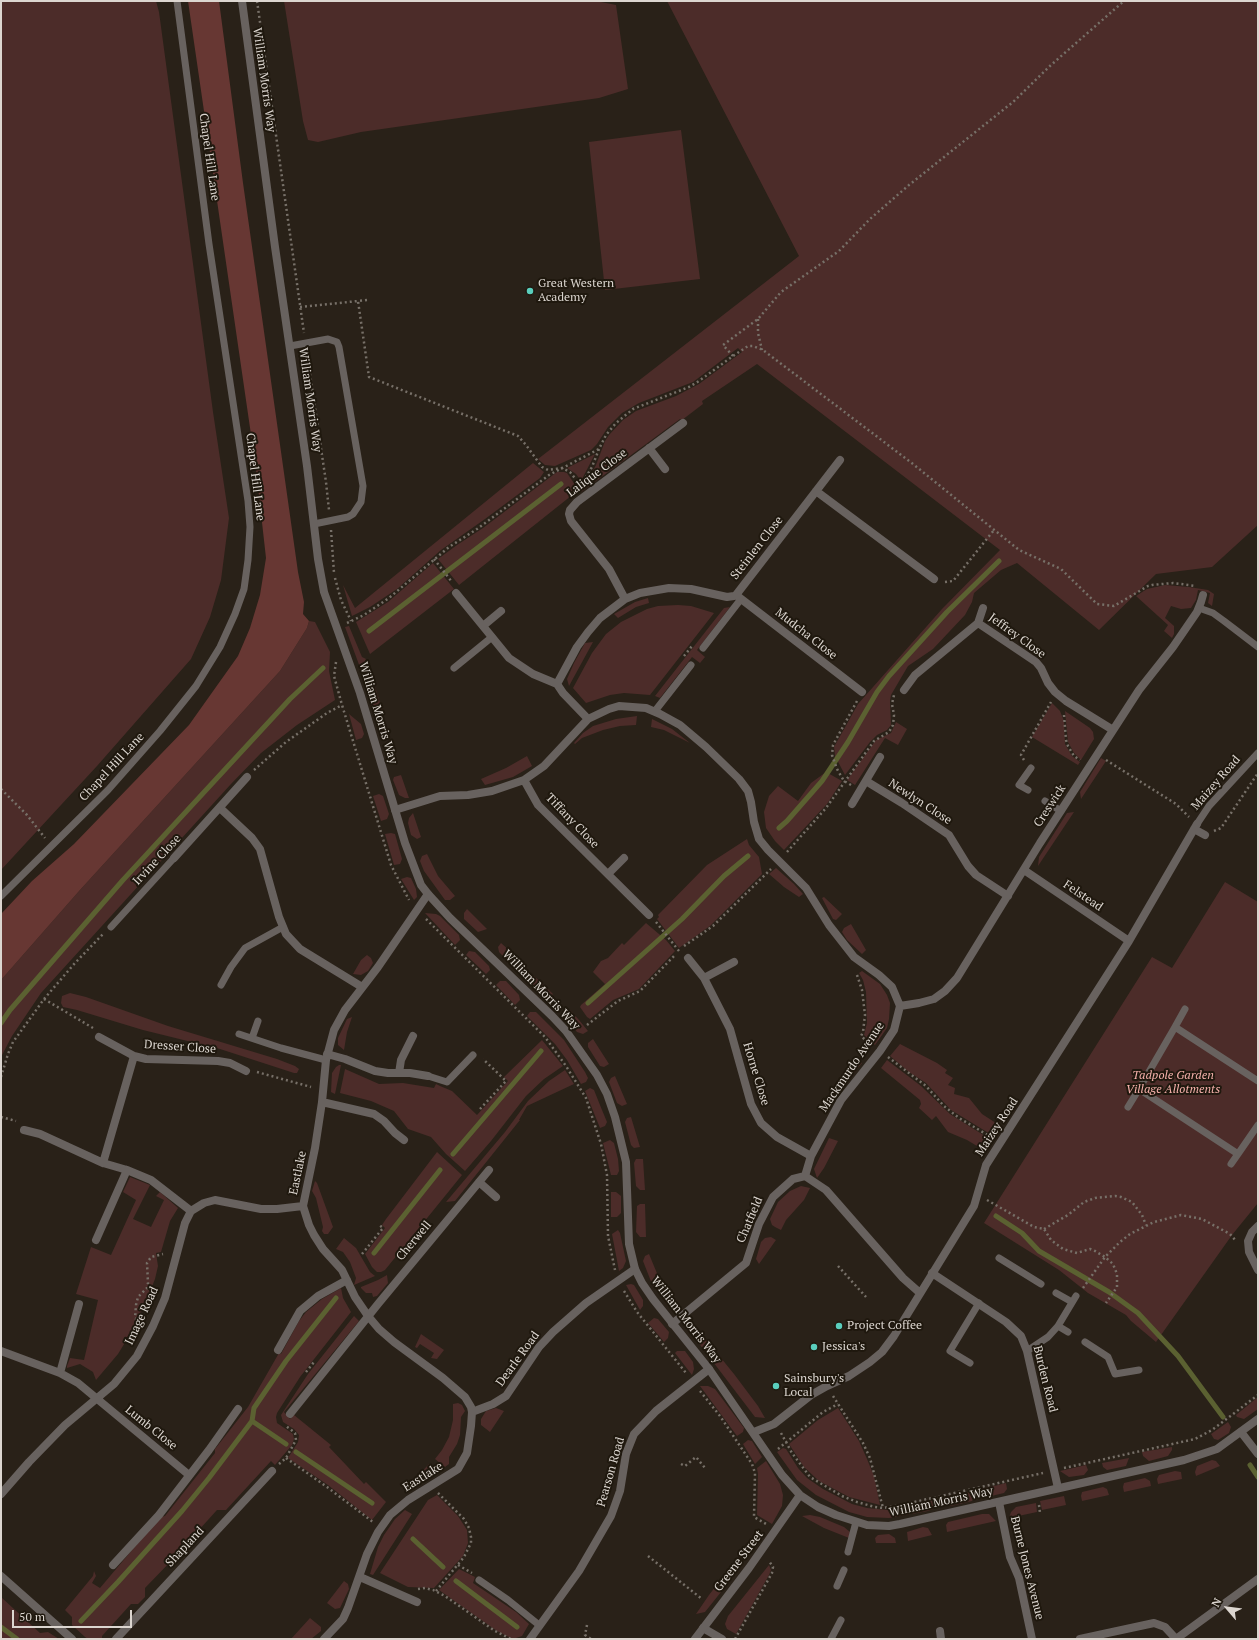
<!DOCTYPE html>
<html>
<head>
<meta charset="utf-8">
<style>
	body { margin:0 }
	#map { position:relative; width:1259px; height:1640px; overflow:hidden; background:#292118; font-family:"PT Serif",serif }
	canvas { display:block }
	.frame { position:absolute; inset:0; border:2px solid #dcd6d0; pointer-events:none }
	.north { position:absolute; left:1207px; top:1588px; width:40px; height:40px; -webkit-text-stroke:3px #1f180e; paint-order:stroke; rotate:298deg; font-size:11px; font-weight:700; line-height:16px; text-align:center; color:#dcd6d0 }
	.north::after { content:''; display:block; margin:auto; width:14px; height:18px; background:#dcd6d0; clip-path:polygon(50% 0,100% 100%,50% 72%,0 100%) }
	.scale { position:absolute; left:12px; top:1610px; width:120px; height:18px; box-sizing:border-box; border:2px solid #dcd6d0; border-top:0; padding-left:5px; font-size:12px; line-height:14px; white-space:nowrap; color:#dcd6d0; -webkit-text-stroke:3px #1f180e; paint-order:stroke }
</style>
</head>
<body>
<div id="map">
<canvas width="1259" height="1640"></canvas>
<div class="frame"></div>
<div class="north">N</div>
<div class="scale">50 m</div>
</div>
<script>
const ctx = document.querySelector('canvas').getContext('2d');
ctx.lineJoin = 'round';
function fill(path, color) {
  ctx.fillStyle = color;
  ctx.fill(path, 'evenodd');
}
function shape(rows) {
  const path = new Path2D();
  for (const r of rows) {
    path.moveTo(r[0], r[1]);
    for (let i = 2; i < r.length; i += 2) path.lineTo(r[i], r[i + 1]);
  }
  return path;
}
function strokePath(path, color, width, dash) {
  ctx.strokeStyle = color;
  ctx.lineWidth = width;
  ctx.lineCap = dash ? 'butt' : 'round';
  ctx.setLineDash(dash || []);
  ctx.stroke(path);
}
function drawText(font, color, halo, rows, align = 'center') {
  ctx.font = font + ' "PT Serif",serif';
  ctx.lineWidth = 4;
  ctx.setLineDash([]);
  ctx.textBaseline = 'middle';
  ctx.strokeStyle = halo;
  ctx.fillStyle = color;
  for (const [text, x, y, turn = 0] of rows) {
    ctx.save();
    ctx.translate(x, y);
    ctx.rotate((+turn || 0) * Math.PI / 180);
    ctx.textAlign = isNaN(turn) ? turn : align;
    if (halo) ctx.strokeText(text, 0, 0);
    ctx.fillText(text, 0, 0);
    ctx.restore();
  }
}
fill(shape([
	[1,1,156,1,159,12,213,412,229,518,221,580,210,617,191,659,97,766,1,870],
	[284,1,596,1,616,5,628,89,599,98,361,132,318,142,308,140,303,121],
	[667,1,1258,1,1258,525,1212,567,1156,574,1099,630,1017,563,1001,570,974,593,972,602,965,615,933,649,908,666,891,695,890,701,891,725,887,730,877,735,870,742,845,775,835,756,834,747,858,704,942,609,1000,550,757,364,702,401,703,404,682,420,680,419,581,492,596,465,605,441,609,435,623,420,636,411,676,396,699,384,742,352,738,348,693,382,639,403,622,413,608,427,597,444,591,450,555,466,545,465,538,459,799,256],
	[681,130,700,279,605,290,589,142],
	[595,454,581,481,576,474,567,468],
	[533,463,544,472,540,478,485,519,441,550,397,589,370,607,352,616,343,585,355,608],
	[557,472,564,472,567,473,578,489,576,492,459,585,438,559,457,545,483,528],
	[433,563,454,589,370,654,356,622,388,602],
	[1165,585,1189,587,1208,590,1214,594,1212,606,1208,603,1210,593,1198,590,1196,600,1191,608,1181,609,1171,606,1165,618,1174,626,1174,634,1172,638,1164,631,1168,625,1136,596,1147,589],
	[648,598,649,603,636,607,618,618,614,614,635,602],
	[678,605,691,606,714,613,650,695,624,693,610,695,586,703,573,688,592,653,606,634,621,622,647,609,658,606],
	[730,607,697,650,705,657,700,663,692,657,660,698,655,696,724,608],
	[309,621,315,622,330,652,329,671,335,700,297,725,261,753,231,784,41,993,12,1036,1,1057,1,980,80,890,280,671,307,628],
	[349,626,362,657,366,659,369,672,365,673,361,670,345,627],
	[593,642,569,686,567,679,574,663,585,643],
	[375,687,384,715,378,717,374,715,367,693,369,689],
	[1052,703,1060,711,1064,721,1065,744,1072,756,1080,762,1078,765,1032,737],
	[1065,711,1090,728,1093,732,1094,739,1081,760,1074,753,1068,742],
	[349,714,361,724,364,734,362,738,356,740],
	[637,716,636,725,620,726,603,730,582,738,575,744,574,743,583,733,593,726,616,719],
	[652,719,672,729,690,743,664,730,651,727],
	[896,722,907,729,898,745,885,738,855,785,847,780,876,740,891,733],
	[527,756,532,766,513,777,485,785,481,779,506,768],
	[1101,758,1106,761,1081,799,1080,792],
	[826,772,842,781,827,804,784,850,775,841,766,828,764,812,769,796,778,786,798,801,811,783],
	[401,775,409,798,405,798,399,795,393,780,394,777],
	[379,794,383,796,389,814,387,819,381,821,373,796],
	[1074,812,1038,866,1039,857,1067,813],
	[413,813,421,837,417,839,411,835,408,823,409,818],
	[391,833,395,834,402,859,400,864,394,865,385,834],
	[747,839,749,845,759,857,762,874,710,926,679,948,657,919,659,917,658,915,707,865],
	[427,854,438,876,455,896,450,900,445,900,424,871,420,861,422,856],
	[776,868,794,884,803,894,799,897,784,887,769,874],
	[407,877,411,878,416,889,417,897,414,900,401,879],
	[1225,882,1258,902,1258,1203,1232,1235,1156,1342,1131,1321,1126,1315,1088,1293,1059,1270,984,1223,1152,957,1172,968],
	[824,897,842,914,836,920,833,919,822,898],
	[467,909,487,929,478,932,464,919,464,913],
	[425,913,436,914,440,916,459,935,460,940,455,945],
	[646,923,666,940,675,951,639,989,613,1000,590,1019,587,1017,580,1007,581,1005,605,984,593,972,601,961,608,958,622,943,624,945],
	[851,924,866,950,862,954,847,940,842,932,844,928],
	[501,943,520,960,516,964,512,965,499,952,498,947],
	[469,951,475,952,489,966,490,970,486,974,466,955],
	[367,955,371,958,373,963,368,971,361,975,353,974,361,960],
	[862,971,880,984,887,995,890,1003,889,1019,887,1028,875,1045,864,1035,867,1023,866,992,863,980,859,973],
	[534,976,553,994,550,998,544,998,531,986,531,980],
	[500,981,506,981,519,995,520,1000,515,1005,496,985],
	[70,993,86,997,168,1026,277,1059,295,1066,299,1069,297,1073,294,1073,220,1049,143,1030,77,1010,63,1007,61,1003,62,996],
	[570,1010,579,1020,588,1031,583,1034,577,1032,567,1019,566,1015],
	[530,1012,536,1012,564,1040,585,1072,588,1078,586,1082,581,1084,567,1060,555,1044,527,1016],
	[352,1017,347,1032,344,1050,338,1045,338,1038,347,1019],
	[593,1039,609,1064,604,1067,600,1066,588,1047,588,1043],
	[542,1040,563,1066,544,1079,526,1096,491,1141,465,1171,446,1154,431,1137,408,1129,394,1111,371,1101,340,1093,345,1069,379,1084,403,1083,434,1088,436,1084,440,1086,452,1091,477,1115,508,1081,504,1077],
	[900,1044,937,1063,947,1070,945,1073,953,1078,948,1085,955,1088,954,1094,969,1098,982,1114,1002,1127,995,1137,951,1110,926,1083,909,1072,890,1056],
	[853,1058,862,1063,844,1085,841,1084],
	[887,1060,921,1086,950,1114,993,1141,987,1152,967,1140,948,1132,936,1116,932,1120,919,1108,921,1104,920,1100,881,1068],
	[339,1065,341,1065,335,1094,331,1092,332,1073,336,1067],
	[565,1070,574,1084,527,1106,519,1120,520,1120,455,1201,446,1202,505,1132,528,1101,549,1081],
	[615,1076,627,1104,622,1106,617,1103,609,1082,611,1078],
	[590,1088,594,1090,602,1110,607,1122,605,1126,600,1128,585,1091],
	[631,1117,640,1147,634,1148,631,1145,625,1122,627,1118],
	[829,1138,838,1141,824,1168,817,1178,814,1169],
	[610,1140,614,1143,618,1159,619,1171,617,1175,611,1175,603,1143],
	[437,1152,462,1175,385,1270,381,1272,377,1272,372,1267,365,1254,385,1228,382,1225,386,1219],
	[636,1159,643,1159,645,1190,640,1190,636,1186,634,1163],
	[130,1177,150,1185,133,1219,151,1227,164,1200,156,1196,160,1192,178,1208,170,1221,161,1252,156,1253,158,1266,155,1279,144,1307,135,1321,137,1323,118,1354,96,1380,93,1372,80,1364,67,1368,67,1366,70,1358,84,1360,98,1300,76,1294,91,1247,111,1255,136,1200,123,1192],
	[315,1181,317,1183,333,1227,328,1234,324,1234,322,1231,323,1227,316,1198,312,1191],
	[801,1186,810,1188,804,1200,786,1220,781,1230,775,1227,772,1225,770,1219,778,1202,790,1191],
	[611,1192,616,1192,621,1196,621,1213,617,1217,611,1217],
	[640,1204,645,1204,646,1237,640,1237,636,1232,637,1206],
	[618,1230,620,1233,626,1261,623,1268,619,1271,612,1234],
	[771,1237,776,1240,759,1264,756,1259,761,1242,765,1238],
	[344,1238,356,1248,370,1272,375,1276,354,1285,356,1278,350,1262,343,1252,336,1249],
	[649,1254,661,1283,679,1307,673,1308,667,1304,652,1284,643,1261,645,1256],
	[387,1275,388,1283,377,1296,373,1297,372,1293,366,1293,361,1288,361,1287,378,1280],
	[631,1284,634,1285,643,1300,643,1306,640,1310,626,1285],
	[341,1288,343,1298,351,1312,300,1377,277,1413,276,1417,277,1423,293,1434,294,1439,292,1445,275,1465,271,1461,226,1510,217,1510,188,1542,189,1550,182,1557,174,1558,145,1588,145,1597,138,1604,131,1604,102,1636,102,1639,88,1639,85,1637,72,1625,72,1617,65,1610,93,1576,94,1571,96,1576,92,1583,100,1588,160,1517,165,1516,215,1453,215,1449,248,1407,279,1353,281,1354,299,1321,306,1312,322,1299],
	[354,1316,359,1321,284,1412,290,1419,294,1415,331,1445,329,1447,364,1484,366,1482,386,1502,372,1520,328,1485,288,1458,298,1442,299,1435,294,1429,283,1422,281,1415,308,1374],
	[654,1318,658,1319,669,1332,668,1338,664,1342,648,1323],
	[690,1320,734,1374,758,1406,765,1418,755,1417,691,1333,689,1326],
	[421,1334,444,1350,437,1359,431,1358,434,1353,420,1344,417,1348,415,1347],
	[677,1351,685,1351,693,1362,694,1369,692,1375,675,1353],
	[700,1386,708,1386,715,1389,744,1428,743,1432,737,1436],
	[1258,1397,1258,1409,1244,1419,1237,1417,1236,1415],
	[458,1403,462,1405,465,1411,461,1417,460,1435,457,1444,449,1457,449,1464,445,1467,435,1459,442,1450,449,1437,453,1420,453,1404],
	[496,1408,504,1411,490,1432,481,1425,481,1419,486,1411],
	[838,1408,859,1441,867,1459,874,1476,880,1505,849,1497,819,1481,804,1467,789,1444,818,1420],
	[1228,1422,1231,1427,1229,1433,1218,1440,1214,1439,1211,1434],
	[748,1440,752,1441,762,1457,755,1464,743,1444],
	[1172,1447,1172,1450,1168,1456,1149,1461,1143,1456,1142,1452],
	[783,1448,786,1449,798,1468,807,1478,823,1489,852,1504,867,1508,888,1510,935,1500,936,1504,933,1509,928,1511,889,1518,867,1517,849,1512,816,1495,797,1480,777,1452],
	[1129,1458,1126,1466,1107,1470,1103,1467,1102,1463],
	[1212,1460,1216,1461,1220,1466,1196,1476,1195,1472,1197,1466],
	[766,1461,780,1484,783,1495,782,1506,772,1524,757,1515,758,1474,757,1468],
	[429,1464,435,1470,436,1474,423,1482,419,1481,416,1478],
	[1086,1465,1088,1470,1084,1475,1069,1477,1060,1471],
	[1175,1471,1181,1472,1182,1479,1158,1484,1157,1479,1159,1475],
	[1145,1478,1150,1481,1151,1486,1124,1492,1123,1487,1124,1483],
	[1006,1483,1007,1489,1004,1493,987,1497,983,1494,982,1489],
	[1103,1487,1107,1489,1109,1495,1082,1501,1081,1496,1082,1492],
	[974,1491,975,1496,972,1501,951,1506,945,1502,944,1497],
	[437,1495,458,1516,467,1530,468,1543,463,1556,434,1588,408,1587,380,1573,428,1500],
	[1064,1496,1066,1505,1042,1510,1040,1501],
	[1036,1503,1037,1512,1009,1518,1011,1512,1016,1507],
	[405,1510,412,1514,373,1575,370,1574,378,1547,384,1535,395,1519],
	[982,1514,989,1514,996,1521,947,1532,946,1525,948,1522],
	[810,1515,820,1517,844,1527,850,1532,849,1538,824,1528,802,1516],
	[923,1527,928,1528,932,1535,908,1541,907,1532],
	[889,1534,895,1538,896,1543,876,1543,875,1538,878,1535],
	[769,1565,771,1570,769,1575,736,1634,727,1629,725,1624,728,1616],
	[459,1569,475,1577,473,1583,516,1612,529,1624,522,1636,513,1639,497,1631,439,1590],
	[723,1577,725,1587,705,1612,696,1614,709,1595],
	[344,1581,348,1584,349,1589,340,1608,335,1609,327,1603],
	[1,1597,40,1633,48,1632,59,1639,1,1639],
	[310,1618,321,1627,321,1631,311,1639,291,1639]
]), '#4c2c29');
fill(shape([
	[188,1,219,1,243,183,298,572,304,602,303,614,309,621,307,628,280,671,80,890,1,980,1,914,32,881,74,844,189,725,238,656,250,628,260,595,266,558,256,469]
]), '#673733');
strokePath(shape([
	[369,631,561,484],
	[779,828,787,821,822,781,848,742,877,692,889,676,947,612,999,561],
	[588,1003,682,919,724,876,748,856],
	[1,1023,10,1010,123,880,290,699,323,668],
	[453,1154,541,1051],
	[996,1216,1022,1233,1039,1251,1109,1292,1138,1313,1178,1356,1223,1417],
	[374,1253,440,1170],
	[252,1421,286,1444],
	[296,1452,372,1503],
	[1250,1465,1258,1477],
	[413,1539,443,1567],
	[456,1581,517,1627],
	[81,1621,118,1582,182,1511,209,1478,252,1421,254,1408,286,1361,336,1298],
	[1,1627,17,1639]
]), '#5b6131', 5);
strokePath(shape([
	[257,1,304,333],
	[367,300,358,301,369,377,513,434,518,436,526,445,542,467,548,470,562,468,570,472,581,486],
	[300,307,358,301],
	[758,319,758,333,762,350],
	[307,354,326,482,329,510],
	[733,356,723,345,758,319,781,292,839,251,870,219,909,185,1013,102,1051,65,1124,1],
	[583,482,592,467,599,449],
	[331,530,334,573],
	[434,559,452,582],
	[335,578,341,600,351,621],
	[945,582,953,581,994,530],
	[347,623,364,615,389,598,449,547,477,529,549,475,599,449,606,435,616,423,633,409,689,387,699,381,733,356,748,346,753,346,763,350,913,464,1019,550,1061,569,1097,604,1114,606,1148,586,1152,585,1173,583,1196,586],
	[684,656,692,646],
	[336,662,334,676,342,705,391,865,409,900],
	[1064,715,1066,740,1068,746,1074,756,1080,760],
	[1024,760,1021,755,1051,702],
	[1106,760,1176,804,1189,817],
	[254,770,286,742,327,713,342,705],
	[851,785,844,781,837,769,832,755,833,745,857,701],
	[1,789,27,815,45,838],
	[1214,831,1221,828,1258,773],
	[787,852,826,808,874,741,889,732,893,725,894,715,892,704,894,695],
	[426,919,545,1037,566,1066,586,1098,601,1144,607,1175,608,1236,615,1270],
	[656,922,679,951],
	[684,946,713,926,771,869],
	[857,975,862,990,865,1015,863,1032,861,1036,871,1045],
	[44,999,93,1028],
	[587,1025,618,1001,640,991,676,954],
	[888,1057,926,1086,944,1106,959,1118,991,1137],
	[257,1072,311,1087],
	[1,1077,8,1054,13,1042,29,1020,44,999,75,963,103,934],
	[480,1109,506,1081,483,1059],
	[1,1117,16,1121],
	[987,1200,1034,1227,1044,1229,1051,1240,1063,1249,1077,1253,1090,1249,1095,1251,1105,1257,1113,1264,1117,1274,1117,1287,1106,1303],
	[1044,1229,1068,1215,1084,1202,1095,1198,1115,1196,1121,1197,1132,1202,1142,1215,1146,1225],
	[362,1254,383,1228,378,1224],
	[838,1266,866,1297],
	[1083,1288,1105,1257,1120,1242,1130,1234,1154,1222,1181,1215,1202,1219,1230,1234,1236,1241],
	[624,1291,637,1312,686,1373],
	[141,1322,135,1318,136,1305,138,1297,147,1288,148,1283,147,1263,151,1257,163,1254],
	[306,1372,314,1362],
	[700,1391,720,1416,752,1464,755,1473,754,1517,766,1524],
	[833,1396,863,1443,870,1458,883,1508],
	[781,1433,792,1453,810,1477,842,1496,857,1502,875,1507,883,1508,901,1505,1043,1473],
	[778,1449,823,1412,838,1404],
	[286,1458,327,1487,373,1522],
	[279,1464,286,1458,296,1440,295,1433,286,1426],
	[681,1464,685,1466,696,1457,705,1468],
	[1064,1468,1195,1439,1212,1430,1258,1395],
	[1039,1505,1040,1513],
	[648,1556,702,1599],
	[458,1565,472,1573],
	[418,1589,425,1588,433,1590,445,1596,495,1631,511,1639],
	[436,1591,464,1557,471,1543,471,1537,469,1528,464,1519,438,1493],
	[587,1625,585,1635,591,1639],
	[735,1639,772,1573,773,1567,769,1561]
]), '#777068', 2.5, [2, 3]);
strokePath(shape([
	[290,346,328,339,337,342,339,347,363,486,361,502,353,514,348,517,314,524],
	[1199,608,1213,613,1224,621,1258,647],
	[703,648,741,599],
	[454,668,492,637],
	[655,711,691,665],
	[1028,790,1019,785,1031,768],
	[1045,801,1061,811],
	[1197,824,1209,806,1258,753],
	[1,896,108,790,160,731,196,686,220,647,235,614,244,589,248,560,250,527,248,501,209,244,177,1],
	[111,927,174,858],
	[221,985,231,967,245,948,283,927],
	[1175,1027,1185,1009],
	[239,1034,281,1048,326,1060],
	[252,1038,258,1021],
	[428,1076,447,1082,473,1055],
	[1258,1081,1175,1027,1139,1089,1238,1154,1258,1125],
	[1128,1107,1139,1089],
	[1231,1164,1238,1154],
	[999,1258,1041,1284],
	[1056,1293,1072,1302],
	[1058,1326,1068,1332],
	[1085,1342,1108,1357,1115,1374,1139,1370],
	[1027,1351,1048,1337,1058,1326,1076,1296],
	[970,1363,950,1351,979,1303],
	[848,1552,856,1522],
	[479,1580,508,1600,539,1625],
	[837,1586,844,1570],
	[831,1639,841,1620]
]), '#68625f', 7);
strokePath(shape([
	[649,448,665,469],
	[816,491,934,579],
	[456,593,509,658,533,674,557,684,563,693,588,719],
	[736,595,862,692],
	[625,599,609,569,571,521,569,514,570,510,577,502,683,423],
	[978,623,1036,662,1041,668,1048,683,1055,692,1066,701,1113,730],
	[483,626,501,611],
	[557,684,577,647,588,632,600,618,625,599,640,593,669,588,691,589,727,597,734,596,736,595,840,460],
	[904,690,915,675,978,623,983,608],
	[524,780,538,805,649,915],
	[866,781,902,803,949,835,968,866,976,875,1008,896],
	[852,804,880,757],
	[220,808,252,838,260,849,279,917,286,934,300,949,362,987],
	[395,810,440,796,468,795,492,791,524,780,544,766,588,719,609,709,619,706,646,708,660,714,680,725,706,747,739,779,748,791,751,802,754,822,759,839,768,850,806,888,829,925,854,957,879,975,892,987,900,1006,894,1030,880,1051,841,1100,811,1156,805,1176],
	[1194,829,1205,835],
	[174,858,247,777],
	[1024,870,1129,941],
	[608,874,624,858],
	[688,958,704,978,730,1029,751,1104,761,1123,777,1137,811,1156],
	[704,978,734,962],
	[900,1006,919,1003,934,999,945,991,957,978,1040,843,1139,690,1173,647,1197,612,1201,602,1203,595],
	[99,1037,134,1056,146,1059,218,1061,230,1063,246,1071],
	[327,1054,345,1059,375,1071,388,1073,410,1073,428,1076],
	[134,1056,103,1163,127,1170,151,1180,191,1211],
	[399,1073,401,1060,413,1036],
	[322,1102,374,1114,384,1121,395,1133,404,1140],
	[24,1130,40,1134,103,1163],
	[479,1182,496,1197],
	[1258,1226,1252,1232,1248,1241,1249,1252,1258,1270],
	[96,1240,127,1170],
	[932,1273,1006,1322,1021,1336,1027,1351,1058,1488],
	[672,1324,746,1263,759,1224,773,1197,793,1179,805,1176,826,1190,903,1278,920,1293],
	[278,1350,300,1311,318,1296,347,1280],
	[1,1351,60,1373,78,1383,189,1475],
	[60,1373,79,1304],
	[472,1412,493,1404,506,1396,539,1347,553,1332,586,1303,635,1269],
	[290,1414,378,1304,489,1170],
	[754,1432,774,1424,811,1395,827,1386,849,1376,870,1362,882,1352,894,1336,974,1206,986,1165,1129,941,1197,824],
	[1241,1432,1258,1454],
	[1,1494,29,1462,65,1425,114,1384,137,1356,153,1326,165,1298,185,1223,191,1211,204,1203,215,1200,261,1209,277,1209,303,1206],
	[999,1502,1010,1557,1019,1578,1032,1639],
	[113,1565,159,1515,209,1450,238,1409],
	[1,1576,72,1639],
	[360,1577,417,1602],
	[703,1628,722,1639],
	[940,1631,941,1639],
	[116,1639,272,1471],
	[324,1639,343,1619,348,1608,367,1554,378,1532,390,1515,408,1500,458,1469,467,1453,471,1426,472,1412,471,1407,465,1397,443,1378,394,1342,379,1329,368,1316,355,1297,342,1270,323,1249,314,1235,309,1225,303,1206,315,1148,322,1102,326,1060,334,1030,345,1010,378,967,428,894],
	[530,1639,579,1571,611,1516,620,1491,626,1454,634,1434,656,1411,709,1369],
	[1080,1639,1154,1623,1165,1627,1176,1639],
	[1176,1639,1258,1579]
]), '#68625f', 8);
strokePath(shape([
	[242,1,275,247,307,466,318,559,324,592,360,693,405,843,421,885,428,894,450,918,552,1016,566,1031,597,1075,607,1094,615,1117,626,1162,629,1244,635,1269,642,1283,653,1299,709,1369,782,1475,800,1495,818,1507,836,1515,867,1525,889,1526,900,1524,1184,1460,1217,1449,1258,1419],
	[695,1639,749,1568,800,1495]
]), '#68625f', 8);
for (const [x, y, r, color] of [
	[530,291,4,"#5acebd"],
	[839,1326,4,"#5acebd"],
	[814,1347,4,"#5acebd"],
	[776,1386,4,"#5acebd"]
]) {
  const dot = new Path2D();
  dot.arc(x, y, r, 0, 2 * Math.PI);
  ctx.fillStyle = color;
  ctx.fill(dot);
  strokePath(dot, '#1f180e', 1.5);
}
drawText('12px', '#dcd6d0', '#1f180e', [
	["William Morris Way",264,80,82],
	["Chapel Hill Lane",209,157,82],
	["William Morris Way",310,400,82],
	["Lalique Close",597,473,-37],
	["Chapel Hill Lane",255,477,83],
	["Steinlen Close",757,548,-52],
	["Mudcha Close",806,634,38],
	["Jeffrey Close",1017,636,36],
	["William Morris Way",378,713,73],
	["Chapel Hill Lane",112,767,-47],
	["Maizey Road",1216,783,-49],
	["Newlyn Close",920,802,33],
	["Creswick",1050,806,-57],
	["Tiffany Close",572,821,46],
	["Irvine Close",157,860,-47],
	["Felstead",1083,896,34],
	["William Morris Way",541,990,46],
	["Dresser Close",180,1047,4],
	["Mackmurdo Avenue",852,1067,-56],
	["Horne Close",756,1074,73],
	["Maizey Road",997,1127,-57],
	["Eastlake",298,1173,-78],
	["Chatfield",750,1220,-67],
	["Cherwell",414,1241,-50],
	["Image Road",142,1316,-65],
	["William Morris Way",686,1320,52],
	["Dearle Road",518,1359,-54],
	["Burden Road",1045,1379,76],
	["Lumb Close",151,1428,39],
	["Pearson Road",611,1472,-74],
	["Eastlake",423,1477,-32],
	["William Morris Way",941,1502,-12],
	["Shapland",185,1547,-47],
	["Greene Street",739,1561,-53],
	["Burne Jones Avenue",1027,1568,76]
]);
drawText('12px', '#dcd6d0', '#1f180e', [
	["Great Western",538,284],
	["Academy",538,298],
	["Project Coffee",847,1326],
	["Jessica's",822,1347],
	["Sainsbury's",784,1379],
	["Local",784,1393]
], 'left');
drawText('italic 12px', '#f5b1ab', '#1f180e', [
	["Tadpole Garden",1173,1076],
	["Village Allotments",1173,1090]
]);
</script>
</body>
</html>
